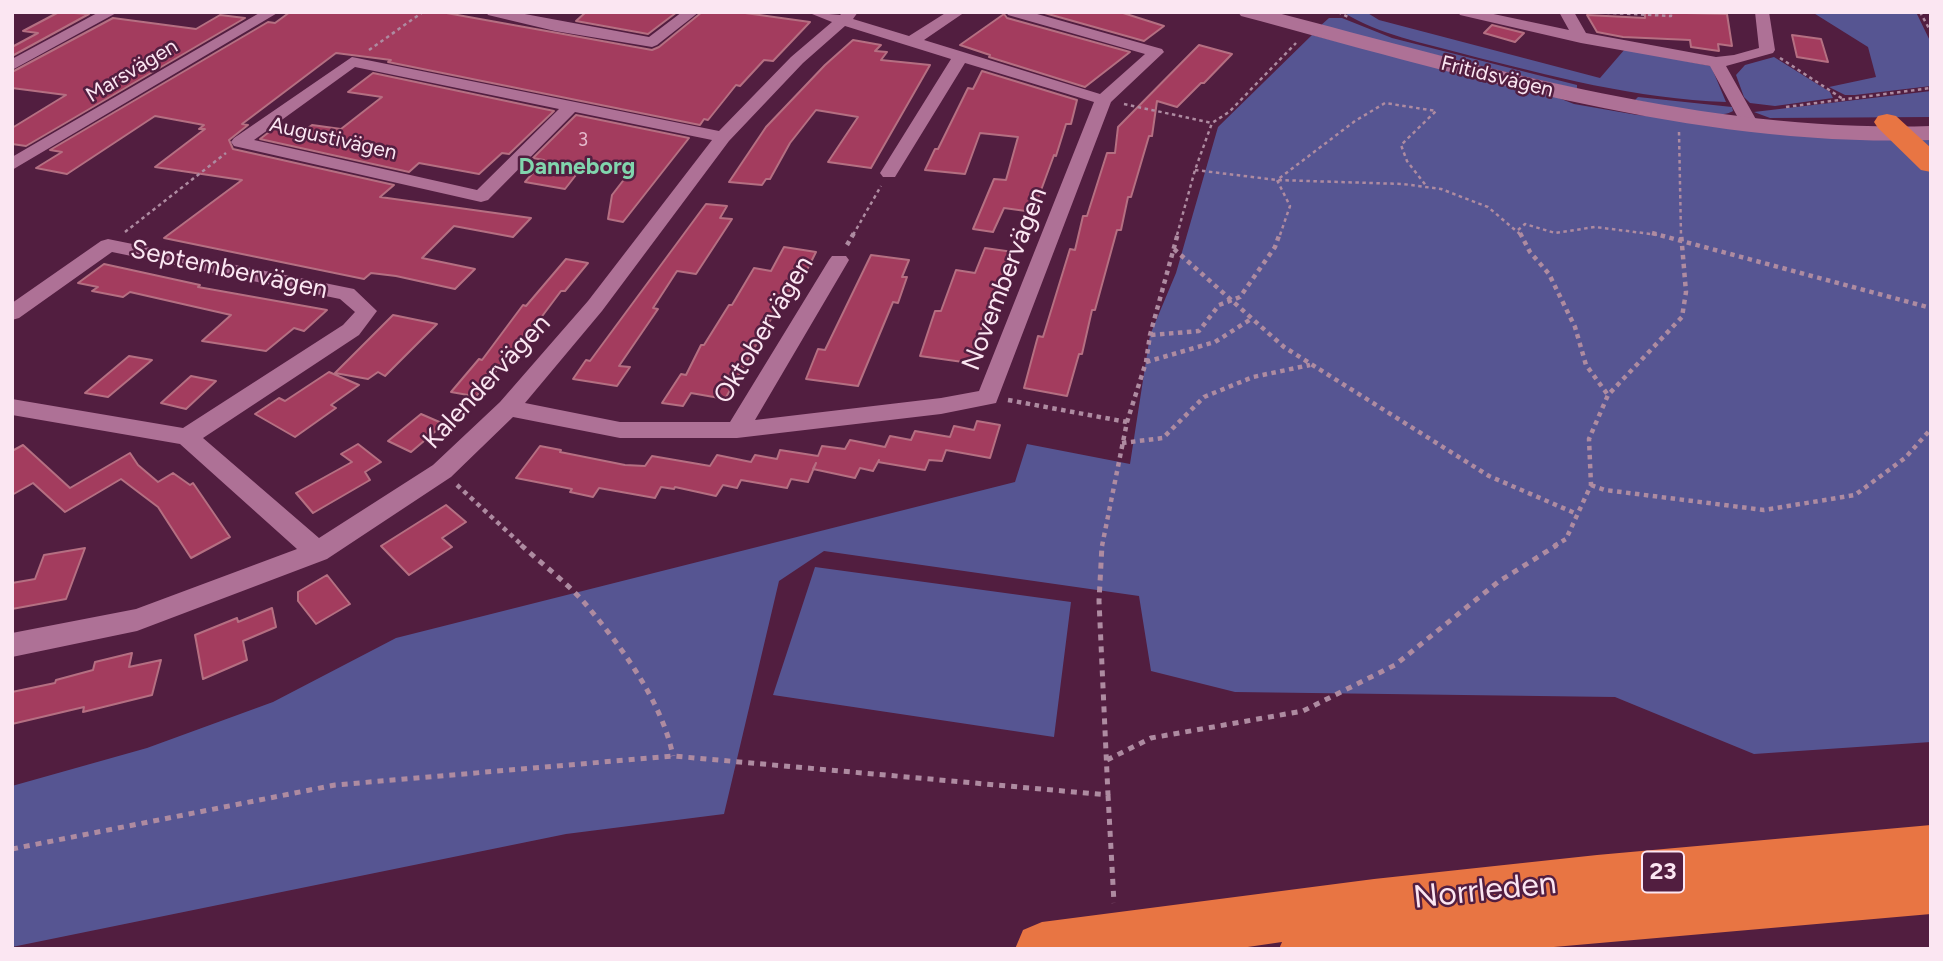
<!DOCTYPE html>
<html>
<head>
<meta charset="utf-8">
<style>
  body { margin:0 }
  #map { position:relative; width:1943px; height:961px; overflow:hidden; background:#521e40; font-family:Figtree,sans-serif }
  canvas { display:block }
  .frame { position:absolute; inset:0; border:14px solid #fbe6f2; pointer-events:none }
</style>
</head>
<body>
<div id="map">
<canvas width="1943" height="961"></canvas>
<div class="frame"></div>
</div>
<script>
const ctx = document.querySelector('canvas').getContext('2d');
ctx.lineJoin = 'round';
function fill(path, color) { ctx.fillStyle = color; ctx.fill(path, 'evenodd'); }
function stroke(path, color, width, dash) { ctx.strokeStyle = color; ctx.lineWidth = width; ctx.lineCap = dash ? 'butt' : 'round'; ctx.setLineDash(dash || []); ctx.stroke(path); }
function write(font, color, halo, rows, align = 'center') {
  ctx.font = font + ' Figtree,sans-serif'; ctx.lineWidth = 5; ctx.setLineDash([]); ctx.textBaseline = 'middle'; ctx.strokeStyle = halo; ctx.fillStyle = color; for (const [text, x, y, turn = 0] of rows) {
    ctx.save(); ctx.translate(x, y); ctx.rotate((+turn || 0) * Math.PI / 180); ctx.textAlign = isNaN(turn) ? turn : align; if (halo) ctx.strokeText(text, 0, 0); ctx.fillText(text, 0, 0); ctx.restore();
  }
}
const green = new Path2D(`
  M1343,12h23l13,8 221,58 25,-29 86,17 15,36c-89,-3 -176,-26 -262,-48 -40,-11 -85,-19 -121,-42z
  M1812,12h104l15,31v43l-76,9h-10l-16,-8 47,-10 -8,-30z
  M1329,18h13l50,20 185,47v4l-258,-62z
  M1312,35l244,62 18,7 63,11 294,22v605l-177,12 -139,-57 -380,-5 -84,-21 -12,-75 -315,-45 -45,30 -55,233 -158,20 -554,113v-161l135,-38 126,-46 123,-64 619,-156 12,-38 103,20 20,-129 26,-62 42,-146z
  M1774,57l56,35 3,6 -58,8 -25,-3 -6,-6 -8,-22 9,-10z
  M1931,91v26l-161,1 -16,-6z
  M1638,97l94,10 1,4c-16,11 -77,-7 -98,-11z
  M815,567l256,35 -17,135 -281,-42z`);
const building = new Path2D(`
  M59,12l30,2 -77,42v-9l26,-14 -15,-2z
  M290,12h151l211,38 7,-3 43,-35h36l72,10 -37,39 -9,-1 -24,26 -4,-1 -28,35 -4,-1 -4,6 -312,-63 3,-2 -55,-7 -94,71 6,1 -19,15 4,9 161,36 -14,12 151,21 -18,19 -59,-11 -32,32 53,11 -20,20 -59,-13 -25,-3 -7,6 -200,-41 78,-58 -87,-13 50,-38h-6l5,-4 -49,-9 -88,58 -31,-6 26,-16 -12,-2 218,-128 7,1z
  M586,12h91l-29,22 -72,-13z
  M1041,12h79l44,14 -20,15z
  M1645,12l82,2 5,32 -14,-2 1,7 -28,-4 -1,-7 -67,-3 -26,-5 -10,-17 58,3z
  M1004,14l3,4 123,34 -45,35 -96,-30 1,-2 -30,-10z
  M220,15l25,3 -219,128 -14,-2v-16l54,-33 -54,-7v-16l101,-54 83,11z
  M1492,25l32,8 -9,9 -31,-9z
  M1792,35l29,4 7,23 -31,-5z
  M853,40l28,5 -6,6 12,1 -6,8 49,5 -59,103 -43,-6 30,-45 -42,-7 -26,33 -20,36h-4l-4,6 -33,-3 37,-55 59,-62z
  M1199,45l33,9 -28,29h-3l-24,24 -20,-6 -5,35h-3l-18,61h-3l-7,33h-4l-22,80h-3l-10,44h-3l-12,42 -43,-8 14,-52 5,1 27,-88 5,1 8,-34h4l20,-63h8l3,-26z
  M982,71l95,29 -6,24h-5l-10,32 -2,-1 -21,57 -29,-4 -11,24 -20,-3 21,-50 12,1 12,-43 -38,-4 -15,41 -40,-4 10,-21h3l30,-61 5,1z
  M373,73l181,38 -45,43 -7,-1 -23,21 -60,-11 -10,9 -149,-33 13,-10 28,4 11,-8 29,4 41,-32 -34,-5z
  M576,115l113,23 -66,84 -15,-3 4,-24 17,-22 -46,-7 -18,23 -40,-7 19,-22 -11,-2z
  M706,204l21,2 -7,12 12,1 -36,55 -19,-3 -24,37 5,1 -39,57 11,1 -13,19 -44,-7 13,-19 4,1z
  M784,247l32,5 -10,20h-4l-31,47 -46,80 -34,-6 -8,13 -21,-3 19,-29 5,1 15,-30h3l25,-40h3l22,-37 17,3z
  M985,248l28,4 -28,71h-2l-13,40 -50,-7 15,-45h6l15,-41 19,3z
  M871,255l38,5 -7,17h5l-9,26 -5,-1 -35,84 -52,-7 12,-30 7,1z
  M566,259l22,4 -23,28h-4l-36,48 -3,-1 -48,61 -6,-4 -17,-3 28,-33 3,1 41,-55 3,1z
  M104,264l96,21 -2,2 129,23 -23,21 -10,-3 -28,23 -64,-10 29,-26 -101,-23 -7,5 -31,-6 6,-4 -20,-4z
  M393,315l44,9 -52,52 -7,-4 -10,7 -33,-6z
  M129,356l23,4 -44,37 -23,-4z
  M329,372l30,13 -28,20 5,3 -41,29 -40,-23 24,-16 6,3z
  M191,376l25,5 -30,28 -25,-6z
  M421,414l23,10 -33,28 -23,-11z
  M977,421l23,4 -10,33 -44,-8 -4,11 -13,-1 -4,10 -47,-8 1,-2 -6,11 -13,-3 -5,10 -42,-9 3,-6 -8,19 -17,-3 -4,9 -46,-8 -4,8 -14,-3 -7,11 -41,-9 -1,2 -13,-2 -6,11 -56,-10 -6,9 -23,-5 2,-3 -56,-11 24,-32 21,4 -1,2 65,13 20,1 7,-10 58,10 7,-11 34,7 4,-7 22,4 3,-9 38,6 4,-10 23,3 5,-9 35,7 5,-11 21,4 4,-9 35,6 4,-11 20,4z
  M358,444l23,18 -16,10 5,8 -57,33 -17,-20 56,-31 -11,-8z
  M23,445l47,43 60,-35 8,12 20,17 15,-9 17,12 3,-2 37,54 -39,21 -33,-51 -37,-28 -56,33 -32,-29 -21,12v-44z
  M446,505l20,17 -24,16 10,9 -43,28 -28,-29z
  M85,548l-19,51 -54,10v-26l23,-4 9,-24z
  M327,575l23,29 -34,20 -18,-23v-9z
  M272,608l4,19 -33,14 4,19 -44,19 -8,-44 42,-17 1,4z
  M132,653l-3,14 32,-7 -9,35 -69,17 1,-5 -72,17v-32l43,-9 1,-3 37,-10 2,-8z`);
const pathFar2 = new Path2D(`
  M1338,12l10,5
  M1592,12l79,4v-4
  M1920,12l11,20
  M369,50l54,-38
  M1780,58l63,41
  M1124,104l88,19
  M1786,107l145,-19
  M1679,132l2,103
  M1195,170l82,10 126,4 38,5 47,18 33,28
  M1518,230l7,-6 30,9 40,-6 64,8
  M125,232l101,-79
  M853,235l28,-49
  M1177,235l18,-65 17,-47 17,-11 67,-69
  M1280,235l10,-29 -13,-26 78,-59 30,-18 51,8 -35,34 6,16 20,26`);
const pathFar1 = new Path2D(`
  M1520,233l10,19 19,22 26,53 11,38 22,30
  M1652,233l279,75
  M847,245l7,-12
  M1174,249l110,98 205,129 88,38
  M1151,335l48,-4 20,-26 21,-8 35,-50 5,-14
  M1146,362l69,-20 36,-23
  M1008,400l119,22
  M1122,443l41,-5 41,-41 49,-20 57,-12
  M457,485l66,61
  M1591,485l14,5 159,20 91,-15 50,-37 26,-29
  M1102,546l25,-124 19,-60 4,-27 28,-102
  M1554,546l12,-7 25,-54 -2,-46 19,-44 74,-78 4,-25 -5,-59`);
const path = new Path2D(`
  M521,545c22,20 48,39 67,62 35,42 74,95 85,149
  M1107,760l44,-22 152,-27 92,-46 103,-83 59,-37
  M1108,795l6,108
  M12,849l323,-64 338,-29 435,39 -9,-194 3,-56`);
const street = new Path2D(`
  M99,12h19l-106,58v-11z
  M261,12h18l-267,158v-13z
  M486,12h28l135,25 33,-25h17l-42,33 -5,2 -97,-16 -67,-16z
  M807,12l33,3 3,-3h15l-5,7 56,17 38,-24h18l-41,28 176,54 45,-40 -137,-39 -2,-3h24l132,37 2,3 -53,50 -115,301 -55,11 -204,24h-117l-107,-21 -62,60 -124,82 -190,72 -125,26v-24l124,-24 161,-60 -117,-105 -168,-29v-16l171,29 160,-103 12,-13 -15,-13 -228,-47 -93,66 -7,2v-17l89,-62 7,-2 246,50 23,22 -18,24 -156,103 116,100 114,-73 67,-63 88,-101 124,-161 -137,-28 -87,88 -7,2 -247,-56 -3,-4 3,-4 118,-81 367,74 72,-74 41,-35zM845,26l106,33 -71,114 3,4h12l70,-114 129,39 -115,289 -38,7 -186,22 94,-160 -3,-4h-14l-3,4 -99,162h-110l-95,-19 77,-92 127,-170 74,-78zM355,67l204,42 -82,81 -223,-50z
  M1458,12h26l85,18 -10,-18h15l12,21 130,24 18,-2 25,-7 -4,-36h14l6,38 -2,3 -47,13 32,57 -3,4h-12l-33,-61 -129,-23 -121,-28z`);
const secondary = new Path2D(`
  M1238,12h36c215,56 432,121 657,114v14c-236,8 -465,-64 -690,-124z`);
const highway = new Path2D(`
  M1887,114l9,2 35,32v24l-10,-2 -43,-42 -4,-6 4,-6z
  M1931,825v89l-400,35h-252l3,-7 -48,7h-219l8,-19 19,-8 332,-43 223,-24z`);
const farNumbernames = [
  ["3",583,140]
];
const farStreetnames = [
  ["Marsvägen",132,71,-31],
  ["Fritidsvägen",1497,77,14],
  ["Augustivägen",333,139,13]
];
const farNeighbourhoodnames = [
  ["Danneborg",577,167]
];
const shields = [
  [1663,872,42]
];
const shieldNames = [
  ["23",1663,872]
];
const streetNames = [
  ["Septembervägen",229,270,12],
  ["Novembervägen",1005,279,-69],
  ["Oktobervägen",764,330,-59],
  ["Kalendervägen",487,382,-47]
];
const nearStreetnames = [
  ["Norrleden",1485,891,-6]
];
fill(green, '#565592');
fill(building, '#a33c5e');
stroke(building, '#b56f82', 2);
stroke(pathFar2, '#ae8ba1', 2.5, [3.5, 3.5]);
stroke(pathFar1, '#ae8ba1', 4.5, [4.5, 4.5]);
stroke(path, '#ae8ba1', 5, [6, 6]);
fill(street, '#ae7196');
fill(secondary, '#ae7196');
fill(highway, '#e87543');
write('19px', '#e5bccd', null, farNumbernames);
write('21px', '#fbe6f2', '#521e40', farStreetnames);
write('bold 23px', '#81d5ad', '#521e40', farNeighbourhoodnames);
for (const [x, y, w] of shields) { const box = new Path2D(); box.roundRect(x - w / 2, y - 20.5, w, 41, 5); ctx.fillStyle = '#521e40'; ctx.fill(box); stroke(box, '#fbe6f2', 2); }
write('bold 24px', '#fbe6f2', null, shieldNames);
write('26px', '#fbe6f2', '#521e40', streetNames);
write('32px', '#fbe6f2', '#521e40', nearStreetnames);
</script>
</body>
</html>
